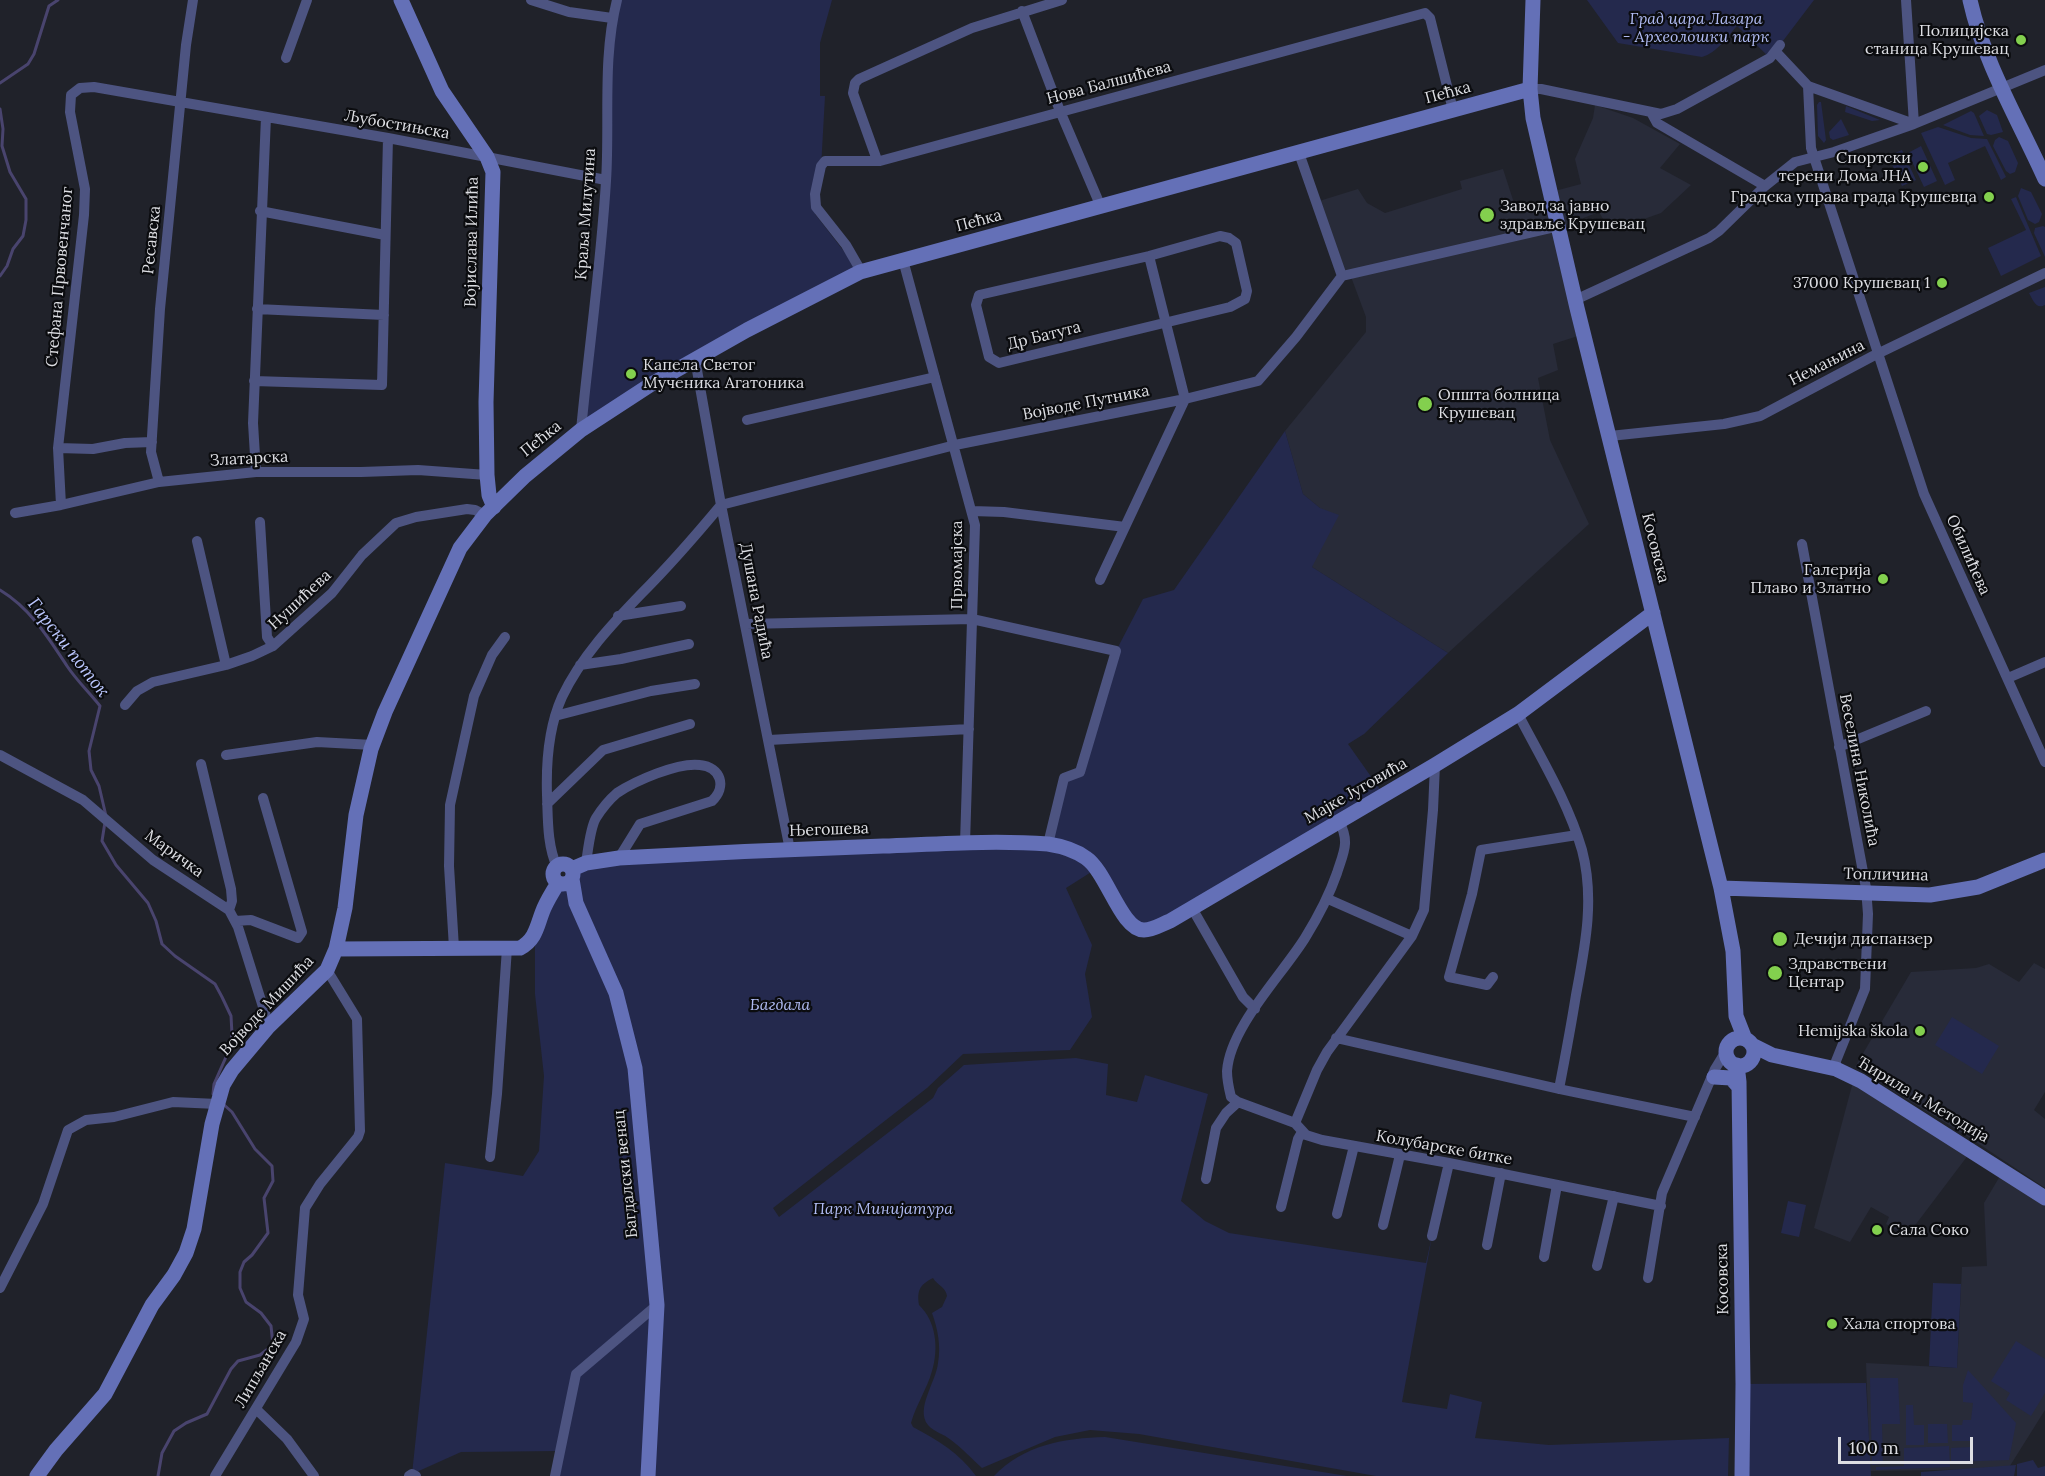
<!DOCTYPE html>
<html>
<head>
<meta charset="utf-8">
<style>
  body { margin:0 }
  #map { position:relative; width:2045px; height:1476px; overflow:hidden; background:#20222a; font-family:Lora,serif }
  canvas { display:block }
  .scale { position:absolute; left:1838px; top:1437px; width:135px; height:27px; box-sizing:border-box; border:3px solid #dddee3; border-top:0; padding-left:8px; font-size:18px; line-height:21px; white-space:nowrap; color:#dddee3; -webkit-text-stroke:4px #0b0c0f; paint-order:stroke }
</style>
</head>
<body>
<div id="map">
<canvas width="2045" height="1476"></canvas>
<div class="scale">100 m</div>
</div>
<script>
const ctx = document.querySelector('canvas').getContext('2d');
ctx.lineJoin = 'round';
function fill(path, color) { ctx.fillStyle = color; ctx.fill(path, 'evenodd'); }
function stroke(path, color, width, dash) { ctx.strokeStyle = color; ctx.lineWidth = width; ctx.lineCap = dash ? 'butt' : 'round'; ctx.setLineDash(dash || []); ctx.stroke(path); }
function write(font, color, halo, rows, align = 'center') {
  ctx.font = font + ' Lora,serif'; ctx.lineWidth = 4.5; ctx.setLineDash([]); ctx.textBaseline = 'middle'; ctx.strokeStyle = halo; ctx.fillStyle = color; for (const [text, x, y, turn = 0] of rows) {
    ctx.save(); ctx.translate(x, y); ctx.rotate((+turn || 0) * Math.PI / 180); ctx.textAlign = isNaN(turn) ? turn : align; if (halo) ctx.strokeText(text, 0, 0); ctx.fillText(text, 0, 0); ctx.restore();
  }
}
const built = new Path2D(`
  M1595,105l38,13 47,26 -20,24 31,17 -30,28 -51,18 -11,-19 -39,15 21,108 -28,9 5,26 -20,8 12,62 39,84 -141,129 -136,-86 8,-59 -17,-14 -18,-63 81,-99v-15l-16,-43 -8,2 -26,-74 42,-13 9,14 18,10 77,-24 -2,-8 43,-12 12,37 37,-8 -1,-6 30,-8 -6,-25 18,-41z
  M2034,963l11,6v123l-11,18 11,9v69l-78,-52 -112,-69 56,-95 65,-4 13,-4 30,18z
  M1854,1078l118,72 -65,86 -21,-12 3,-7 -18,-10 -21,35 -36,-14z
  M2003,1171l42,27v212l-37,59 -138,2 -4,-108 91,5 5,-101 25,-1 -3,-63z`);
const green = new Path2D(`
  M617,0h215l-12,43v53h5l-4,72 -6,46 45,58 -279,158z
  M1587,0h227l-44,58 -33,-32c-10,11 -20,27 -35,31l-84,-14z
  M1819,102h2l5,38 -2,3 -6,-7 -1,-31z
  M1846,106l34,14 -8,1 -27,-9z
  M1987,110l10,5 6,17 -12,3 -4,-1 -8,-18z
  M1971,111l3,2 10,23 -14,-1 -27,-10z
  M1841,119l8,16 -16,5 -3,-2 -1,-6z
  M1938,127l33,11 16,1 19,38 -5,3 -16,-34 -37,17 7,17 -10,5 -24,-52z
  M1999,137l9,4 10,22 -3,9 -5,2 -4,-3 -13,-25 2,-6z
  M1921,146l16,35 -13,6 -16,-34z
  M1902,150l14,30 -14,6 -14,-30z
  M2021,188l10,4 11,22 -3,8 -4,2 -7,-4 -10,-24z
  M2016,197l25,59 -40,20 -13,-28 38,-18 -15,-31z
  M2043,226l2,1v30l-11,-24 1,-5z
  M2045,287v18c-9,5 -12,-5 -16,-12z
  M1285,431l18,63 17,14 19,7 -27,52 136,86 -84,81 -16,10 36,51 -240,135 -48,-61 -30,19 26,57 -7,29 7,43 -22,33 -107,4 -36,34 -154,120 6,9 154,-119 5,-10 26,-23 112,-7 32,6 -2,31 31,7 8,-27 63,19 -27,107 24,20 24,12 197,30 6,-27 -30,166 45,7 3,-15 32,8 -7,36 74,7 180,-7 -1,38h-352l-237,-42 -49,-4 -35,7 -73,31c-10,-9 -20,-20 -31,-28 -7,-6 -17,-8 -23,-15 -13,-16 8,-43 10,-62 3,-17 0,-33 -6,-50l10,-6 5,-11c-1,-9 -10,-11 -14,-18 -14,7 -16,13 -14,27 17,16 20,43 13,66 -5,18 -16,34 -21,52l2,4c25,13 46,26 63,49h-421l4,-25 -98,1 -49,22 33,-311 78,13 16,-25 5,-75 -9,-82v-59l26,-51 25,-21 462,-19 16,-66 16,-7 36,-120 27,-52 31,-9z
  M1952,1017l47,29 -17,28 -47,-29z
  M1788,1201l18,4 -7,32 -18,-4z
  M1933,1283l28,1 -4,84 -28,-2z
  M2016,1341l29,18v34l-14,23 -25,-16 4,-7 -19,-12z
  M1968,1370l48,53 -7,37 -58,2v-14l20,-1 -1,-6h-18v-16h10l1,-5h8l2,-17 -10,-1v-17z
  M1870,1378h28l2,46h-18l1,40 -11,1z
  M1866,1383l5,93h-130l2,-92z
  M1906,1405h7l1,20h10v20h-18z
  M1928,1424h19l1,19h-20z
  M1105,1437l242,39h-353c29,-31 71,-38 111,-39z
  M1949,1446l1,21 -74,3v-3l28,-1v-18z
  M2033,1460l5,8 7,-2v10h-28v-12z
  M2016,1465l-2,11h-93v-4z`);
const stream = new Path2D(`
  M0,83l28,-19 6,-10 15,-48 9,-6
  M0,109l3,20 -1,17 8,26 16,27v21l-3,16 -10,13 -6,17 -7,10
  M0,590c30,18 48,47 67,76 10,15 22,26 33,40l-11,45 2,19 8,16 7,30
  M105,822l-3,19 14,24 32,38 8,18 6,23 13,12 40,28 7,13 9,19 1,18 -2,14 -16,36 -1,10
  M158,1476l4,-23 12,-22 12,-8 21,-9 24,-45 7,-8 22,-6 13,-10 -2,-19 -10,-13 -15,-11 -6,-14v-16l4,-10 8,-7 16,-22 -4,-35 9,-17 -1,-15 -17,-17 -23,-37 -10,-9`);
const street = new Path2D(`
  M531,0l38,12 43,6
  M1022,11l38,100 41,96
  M1776,52l32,34 106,38 -8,-124
  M286,58l21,-58
  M1808,86l3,62 113,346 121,268
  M1530,89h11l120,25 16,-5 93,-51 10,-13
  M1651,112l6,11 108,63
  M1299,153l43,123
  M877,160l-24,-67 2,-10 4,-4 113,-51 90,-28
  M260,211l125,24
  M1220,236l9,2 7,5 11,48 -2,8 -15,8 -231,56 -10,-6 -13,-52 3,-10 170,-39z
  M1149,256l36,143
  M903,260l72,265 -10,318
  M861,271l-15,-26 -30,-38 -1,-13 6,-28 4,-5h55l545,-148 5,5 23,92
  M1575,300l134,-62 10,-7 46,-45 30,-24 39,-10 80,-28 131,-54
  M257,309l127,6
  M695,359l26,146 69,345
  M254,381l128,4 6,-247
  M747,420l188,-43
  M581,430c8,-83 20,-166 25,-249 4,-60 -4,-122 11,-181
  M1610,436l114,-12 36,-8 113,-60 172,-83
  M58,448l35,1 32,-6 27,-1
  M256,472l-3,-49 13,-306
  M159,482l-8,-30 9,-143 26,-264 7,-45
  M61,505l-3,-57 26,-233 1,-26 -15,-77 1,-17 9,-7 14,-1 294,51 218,42
  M972,511l32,1 121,15
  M15,513l46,-8 98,-23 97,-10h105l57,-2 69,5
  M260,522l7,115 6,9
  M197,541l29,124
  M1802,544l64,344 2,26 -3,75 -29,72v8
  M1100,580l85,-181
  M618,616l63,-10
  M746,624l226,-5 144,32 -36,121 -16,6 -16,66
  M580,665l41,-6 68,-15
  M2008,678l37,-16
  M125,705l12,-14 16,-9 73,-17 26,-9 21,-10 59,-53 30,-38 34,-32 20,-6 51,-8 8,1 10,5
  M1518,714c23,44 50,88 64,136 13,49 3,97 -6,145 -5,31 -11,63 -17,94
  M555,716l96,-25 44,-7
  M769,740l200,-11
  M1839,747l87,-36
  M0,755l83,45 70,60 76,50 9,17 31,99
  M226,755l91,-13 56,3
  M201,764l30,125 1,12 -3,9
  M547,804l56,-54 87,-26
  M1339,821c11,21 5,30 -2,52 -8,23 -19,44 -32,65 -23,37 -75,89 -78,133 0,9 2,18 4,26l7,5 57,21 11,12 16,5 127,23 212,43
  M586,863c2,-12 4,-35 10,-45 5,-8 14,-19 21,-25 18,-12 61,-31 83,-28 21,2 27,22 12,36l-72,23 -21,34
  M557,867c-10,-22 -9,-48 -10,-72 -1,-31 2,-69 15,-98 19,-40 50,-73 80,-104 28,-28 54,-58 79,-88l234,-60 230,-46 73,-18 38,-44 46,-61 218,-50
  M1328,899l84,37
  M1192,908l51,89 12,12
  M235,921l16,-1 47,18 4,-6 -39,-134
  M454,948l-5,-82 1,-61 24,-109 18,-41 13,-18
  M1493,977l-6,8 -38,-8 23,-83 9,-44 96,-15
  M1336,1038l223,51 136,28
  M1295,1123l22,-53 10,-18 85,-116 12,-26 9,-100 2,-45
  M490,1157l7,-63 10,-146
  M1206,1179l10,-51 10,-15 12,-11
  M1281,1207l17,-68 4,-7
  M1337,1214l17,-68
  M1383,1225l17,-70
  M1432,1236l17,-73
  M1487,1245l14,-72
  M1544,1257l13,-72
  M1597,1266l17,-70
  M1648,1278l14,-85 53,-124 11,-18
  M0,1288l43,-84 25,-74 18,-10 28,-3 59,-15 44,2
  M256,1409l31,30 27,37
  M215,1476l81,-134 8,-23 -6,-24 7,-87 15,-24 38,-47 2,-6 -3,-112 -30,-49
  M409,1476l3,-2 4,2
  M555,1476l21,-102 81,-69`);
const secondary = new Path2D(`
  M401,0l41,91 45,66 6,15 -7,230 1,73 2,20 5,12
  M1533,0l-3,89 3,29 44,190 144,580 12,63 3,65 9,23
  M1970,0c14,63 49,121 75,179
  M553 874a10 10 0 1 1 20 0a10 10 0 1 1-20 0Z
  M572,869l14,-6 33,-5c88,-5 176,-9 264,-12 55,-2 110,-6 165,-2 13,2 27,6 38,14 21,14 35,72 58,72 9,0 18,-6 26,-9l265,-156 83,-51 135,-101
  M572,879l4,24 40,90 19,75 22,237 -9,171
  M1721,888l209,7 48,-8 67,-27
  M336,949l184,-1c17,-9 17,-24 24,-40 4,-9 9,-17 14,-25
  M1726 1052a14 14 0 1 1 28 0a14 14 0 1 1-28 0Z
  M1752,1045l20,10 64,14 25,12 184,117
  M1737,1065l2,17 4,302 -1,92
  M1714,1077l17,1 8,9
  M37,1476l19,-26 49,-56 47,-89 22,-30 12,-22 8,-24 18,-105 11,-39 9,-15 37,-44 58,-56 9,-21 9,-41 11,-93 15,-66 14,-37 75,-164 25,-33 40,-39 56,-46 69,-45 97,-55 113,-58 670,-183`);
const markers = [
  [2021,40,6,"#83d04e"],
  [1923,167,6,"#83d04e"],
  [1989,197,6,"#83d04e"],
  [1487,215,8,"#83d04e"],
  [1942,283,6,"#83d04e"],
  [631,374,6,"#83d04e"],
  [1425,404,8,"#83d04e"],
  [1883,579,6,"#83d04e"],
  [1780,939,8,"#83d04e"],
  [1775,973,8,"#83d04e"],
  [1920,1031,6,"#83d04e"],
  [1877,1230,6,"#83d04e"],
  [1832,1324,6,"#83d04e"]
];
const parkNames = [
  ["Град цара Лазара",1696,19],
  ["- Археолошки парк",1696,37],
  ["Багдала",780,1005],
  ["Парк Минијатура",883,1209]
];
const poiNames = [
  ["Полицијска",2009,31,"right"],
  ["станица Крушевац",2009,49,"right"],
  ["Спортски",1911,158,"right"],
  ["терени Дома ЈНА",1911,176,"right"],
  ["Градска управа града Крушевца",1977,197,"right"],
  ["Завод за јавно",1500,206],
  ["здравље Крушевац",1500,224],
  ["37000 Крушевац 1",1930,283,"right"],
  ["Капела Светог",643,365],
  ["Мученика Агатоника",643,383],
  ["Општа болница",1438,395],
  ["Крушевац",1438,413],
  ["Галерија",1871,570,"right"],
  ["Плаво и Златно",1871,588,"right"],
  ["Дечији диспанзер",1794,939],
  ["Здравствени",1788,964],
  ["Центар",1788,982],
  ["Hemijska škola",1908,1031,"right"],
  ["Сала Соко",1889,1230],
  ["Хала спортова",1844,1324]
];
const streetNames = [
  ["Нова Балшићева",1109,83,-15],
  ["Пећка",1448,93,-15],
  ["Љубостињска",397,125,10],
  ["Краља Милутина",586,214,-86],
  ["Пећка",979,221,-15],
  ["Ресавска",152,240,-84],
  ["Војислава Илића",472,242,-89],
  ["Стефана Првовенчаног",60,277,-85],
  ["Др Батута",1044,336,-14],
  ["Немањина",1827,363,-27],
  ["Војводе Путника",1086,403,-11],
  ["Пећка",541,439,-39],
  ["Златарска",249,459,-3],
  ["Косовска",1655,548,76],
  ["Обилићева",1968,555,66],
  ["Првомајска",957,565,-90],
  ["Нушићева",300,600,-43],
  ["Душана Радића",756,601,79],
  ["Веселина Николића",1859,770,79],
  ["Мајке Југовића",1356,791,-30],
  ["Његошева",829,830,-2],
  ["Маричка",174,854,36],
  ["Топличина",1886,875,1],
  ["Војводе Мишића",267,1006,-47],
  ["Ћирила и Методија",1923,1100,31],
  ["Колубарске битке",1444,1148,10],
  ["Багдалски венац",626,1174,-96],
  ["Косовска",1723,1279,-91],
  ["Липљанска",261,1369,-60]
];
const waterNames = [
  ["Гарски поток",68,648,52]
];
fill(built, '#282b39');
fill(green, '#24294d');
stroke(stream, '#49446e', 3);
stroke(street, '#4d5481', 10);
stroke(secondary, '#6470b7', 15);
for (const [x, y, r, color] of markers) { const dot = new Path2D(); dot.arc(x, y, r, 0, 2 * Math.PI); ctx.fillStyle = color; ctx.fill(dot); stroke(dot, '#0b0c0f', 2); }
write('italic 16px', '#b0bbf3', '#0b0c0f', parkNames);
write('16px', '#dddee3', '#0b0c0f', poiNames, 'left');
write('16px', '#dddee3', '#0b0c0f', streetNames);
write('italic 18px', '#bbc7ff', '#0b0c0f', waterNames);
</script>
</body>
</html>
